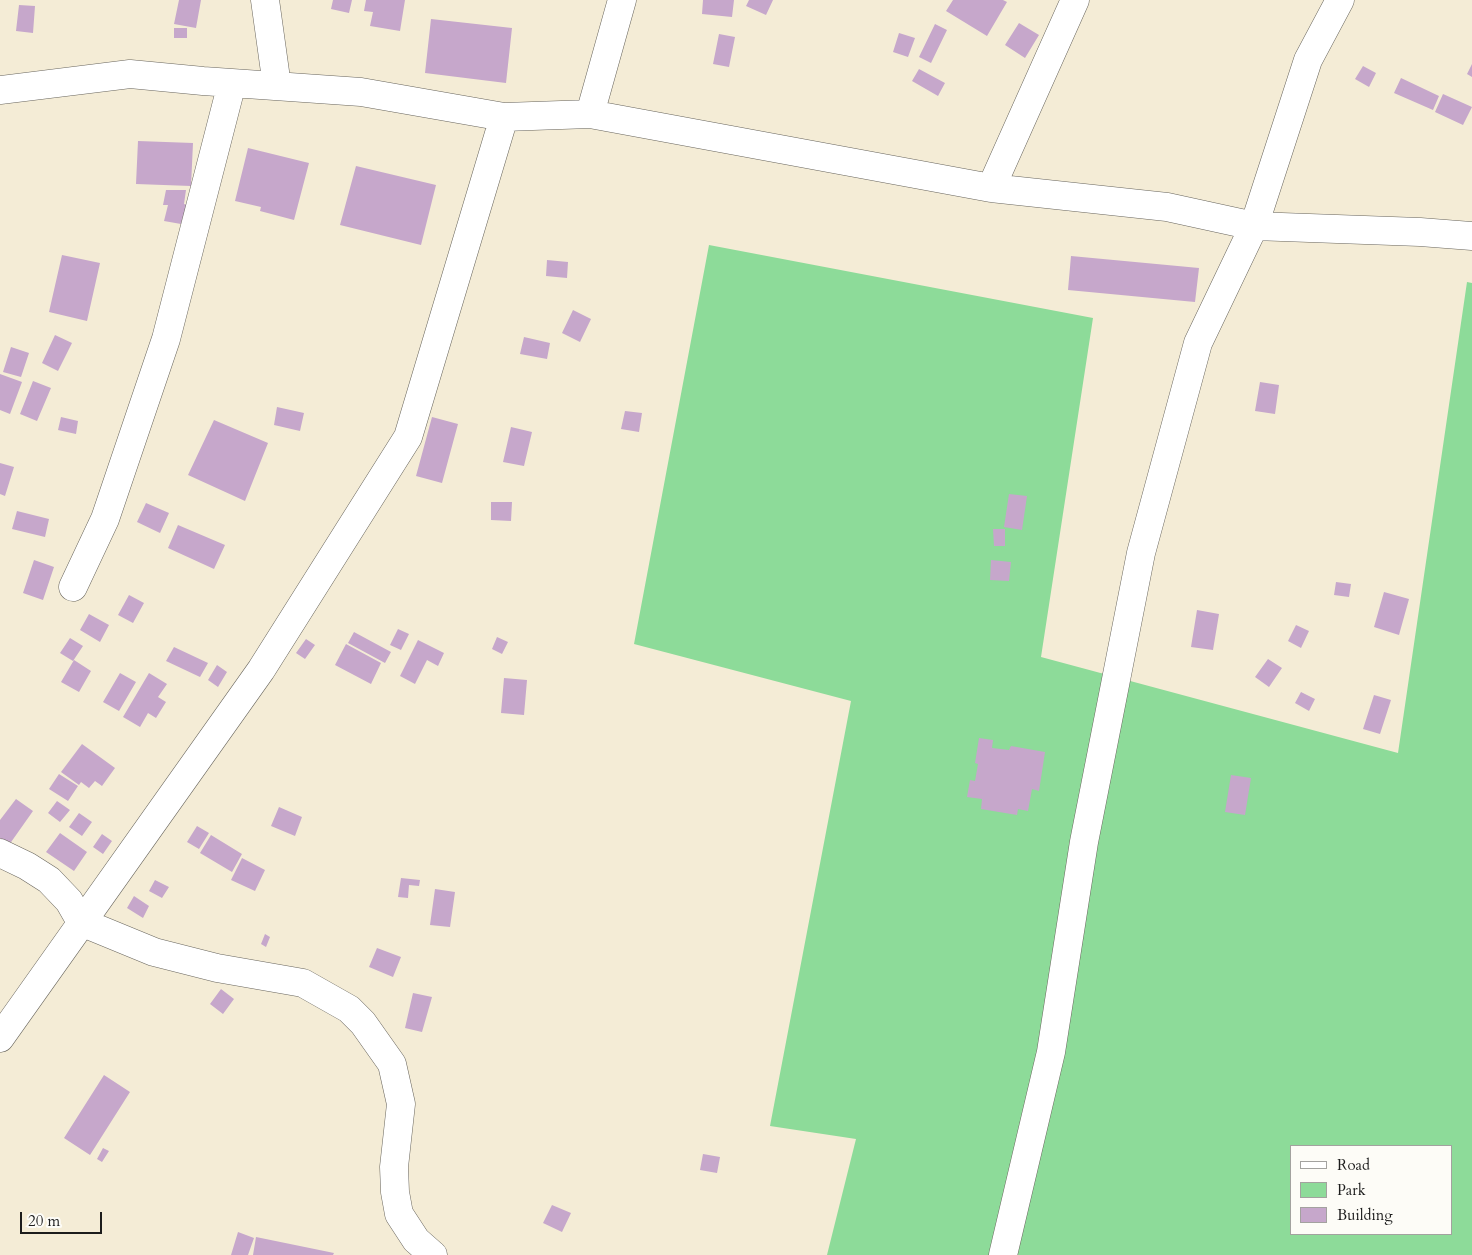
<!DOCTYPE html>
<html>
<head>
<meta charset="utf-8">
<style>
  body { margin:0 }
  #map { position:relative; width:1472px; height:1255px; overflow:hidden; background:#f4ecd6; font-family:Cardo,serif }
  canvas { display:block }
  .legend { position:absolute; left:1290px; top:1145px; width:162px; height:90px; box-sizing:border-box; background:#fdfcf7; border:1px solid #a3a29f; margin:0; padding:6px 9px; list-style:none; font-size:15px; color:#1c1c1c }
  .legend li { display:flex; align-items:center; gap:10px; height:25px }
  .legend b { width:25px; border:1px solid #a3a29f }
  .scale { position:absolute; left:20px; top:1212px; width:82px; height:22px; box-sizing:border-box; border:2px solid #1c1c1c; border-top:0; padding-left:6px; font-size:15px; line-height:18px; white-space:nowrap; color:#1c1c1c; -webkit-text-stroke:4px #fdfcf7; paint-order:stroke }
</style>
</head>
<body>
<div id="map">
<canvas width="1472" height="1255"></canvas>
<ul class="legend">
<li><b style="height:6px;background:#fff"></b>Road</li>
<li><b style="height:14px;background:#8ddb99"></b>Park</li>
<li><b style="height:14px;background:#c6a7cb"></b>Building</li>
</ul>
<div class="scale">20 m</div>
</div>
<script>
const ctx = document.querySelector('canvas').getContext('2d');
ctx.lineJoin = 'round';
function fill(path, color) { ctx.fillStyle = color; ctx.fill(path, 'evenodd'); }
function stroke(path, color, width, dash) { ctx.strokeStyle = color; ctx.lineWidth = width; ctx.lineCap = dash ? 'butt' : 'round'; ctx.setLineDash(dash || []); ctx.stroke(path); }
const green = new Path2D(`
  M709,245l384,73 -52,339 357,96 69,-471 5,1v972h-645l29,-116 -86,-13 81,-425 -217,-57zM1291,1146h160v88h-160z`);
const building = new Path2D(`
  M179,0h22l-5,28 -22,-4z
  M333,0h19l-3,13 -18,-4z
  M366,0h39l-5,31 -30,-5 3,-14 -9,-1z
  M703,0h31l-2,17 -30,-3z
  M749,0h24l-7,15 -20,-9z
  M953,0h50l4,2 -20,34 -41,-25z
  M19,5l16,1 -2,27 -17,-2z
  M431,19l81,9 -6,55 -81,-10z
  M1019,23l20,12 -14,23 -20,-13z
  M935,24l12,6 -16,33 -12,-6z
  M174,28h13v10h-13z
  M899,33l16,5 -7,19 -15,-5z
  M719,34l16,3 -6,30 -16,-3z
  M1472,64v13l-5,-3z
  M1363,66l13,7 -7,14 -14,-8z
  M919,69l26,14 -7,13 -26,-15z
  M1401,78l38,18 -6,14 -39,-17z
  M1443,94l29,13 -9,18 -28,-13z
  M138,141l55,2 -2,43 -55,-2z
  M248,148l61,15 -15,57 -34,-9 1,-4 -26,-6z
  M356,166l80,19 -15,60 -81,-20z
  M166,190h20l-2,14 3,1 -6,19 -17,-3 4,-16h-5z
  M62,255l38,8 -13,58 -38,-9z
  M1071,256l128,12 -4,34 -127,-12z
  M547,260l21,2 -1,16 -21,-2z
  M573,310l18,9 -11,23 -18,-9z
  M55,335l17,8 -14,28 -16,-8z
  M524,337l26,6 -3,16 -27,-5z
  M11,347l18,6 -8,24 -18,-5z
  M0,374l22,8 -12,32 -10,-4z
  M33,381l18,7 -14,33 -17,-7z
  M1260,382l19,3 -4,29 -20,-3z
  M277,407l27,6 -4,18 -26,-6z
  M625,411l17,2 -3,19 -18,-3z
  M61,417l17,4 -2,13 -18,-4z
  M432,417l26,7 -16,59 -26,-7z
  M214,420l54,23 -23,58 -57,-26z
  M511,427l21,5 -8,34 -21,-4z
  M0,463l14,4 -9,29 -5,-2z
  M1009,494l18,2 -5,34 -18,-3z
  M491,502h21l-1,19 -20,-1z
  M146,503l23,10 -9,20 -23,-11z
  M17,511l32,8 -4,18 -33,-8z
  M178,525l47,20 -11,24 -46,-21z
  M993,529h12v17h-11z
  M34,560l20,7 -11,33 -20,-7z
  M991,560l20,2 -2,19 -19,-1z
  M1336,582l15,2 -2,13 -15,-2z
  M1384,592l25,7 -10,36 -25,-8z
  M129,595l15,8 -11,20 -15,-8z
  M1197,610l22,4 -6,36 -22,-3z
  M89,614l20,11 -9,17 -20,-12z
  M1296,625l13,6 -8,17 -13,-7z
  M398,629l11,5 -8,16 -11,-5z
  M354,632l37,20 -6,11 -37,-20z
  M497,637l11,5 -6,12 -10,-5z
  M70,638l13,8 -10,15 -13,-8z
  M306,639l9,6 -10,14 -9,-6z
  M418,640l26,13 -6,13 -11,-6 -12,24 -15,-8z
  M346,644l35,19 -10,21 -36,-19z
  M174,647l34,16 -8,14 -34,-16z
  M1268,659l14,9 -13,19 -14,-10z
  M74,660l17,11 -12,21 -18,-10z
  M217,665l10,7 -9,15 -10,-7z
  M120,673l16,9 -17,29 -16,-9z
  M149,673l18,11 -9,13 8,5 -10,16 -8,-5 -8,14 -17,-10z
  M504,678l23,2 -3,35 -23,-2z
  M1301,692l14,7 -6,12 -14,-8z
  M1374,695l17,5 -11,34 -17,-5z
  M979,738l14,2 -1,8 17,2 2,-4 34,6 -6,39 -7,-2 -4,22 -10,-2 -1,6 -36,-6 1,-10 -15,-2 3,-17 5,1 3,-17 -3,-1z
  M82,744l33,24 -13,18 -7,-5 -6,7 -8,-6 -2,3 -18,-13z
  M59,774l19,12 -10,15 -19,-12z
  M1231,775l20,3 -6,37 -20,-3z
  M16,799l17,12 -24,34 -9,-7v-18z
  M57,801l13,9 -10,12 -12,-9z
  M279,807l23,10 -7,19 -24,-10z
  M79,813l13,9 -10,14 -13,-9z
  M197,826l12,7 -10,16 -12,-7z
  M60,833l27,19 -13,19 -28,-19z
  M102,834l10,7 -9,13 -10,-7z
  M211,835l31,19 -10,18 -32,-19z
  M242,858l23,12 -10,21 -24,-11z
  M401,878l19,2 -1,6 -10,-1 -1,13 -10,-1z
  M155,880l14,7 -7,11 -13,-7z
  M435,889l20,3 -5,35 -20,-2z
  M134,896l15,10 -6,12 -16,-10z
  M265,934l5,3 -4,10 -5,-3z
  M377,948l24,9 -8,20 -24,-10z
  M221,989l13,10 -11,15 -13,-10z
  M413,993l19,4 -10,35 -17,-4z
  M104,1075l26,17 -40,63 -26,-17z
  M103,1148l6,3 -7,11 -5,-3z
  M703,1154l17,3 -3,16 -17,-3z
  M552,1205l19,8 -9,19 -19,-9z
  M238,1232l16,6 -6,17h-17z
  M256,1237l78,16 -1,2h-80z`);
const minor = new Path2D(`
  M265,0l12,86
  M0,90l130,-16 73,7 158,11 143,25 86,-3 401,74 176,19 87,19 166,6 52,4
  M590,114l32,-114
  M991,188l84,-188
  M73,587l32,-68 61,-180 66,-256
  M0,853l27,13 22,14 20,21 12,21 73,30 63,16 86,15 46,26 14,14 29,41 9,40 -7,63 1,25 4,22 17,26 17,15
  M0,1038l261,-368 147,-233 96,-320
  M1003,1255l48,-203 33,-210 57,-289 57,-210 56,-117 54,-166 32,-60`);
fill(green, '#8ddb99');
fill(building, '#c6a7cb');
stroke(minor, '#68655d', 29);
stroke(minor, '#fff', 28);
</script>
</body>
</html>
